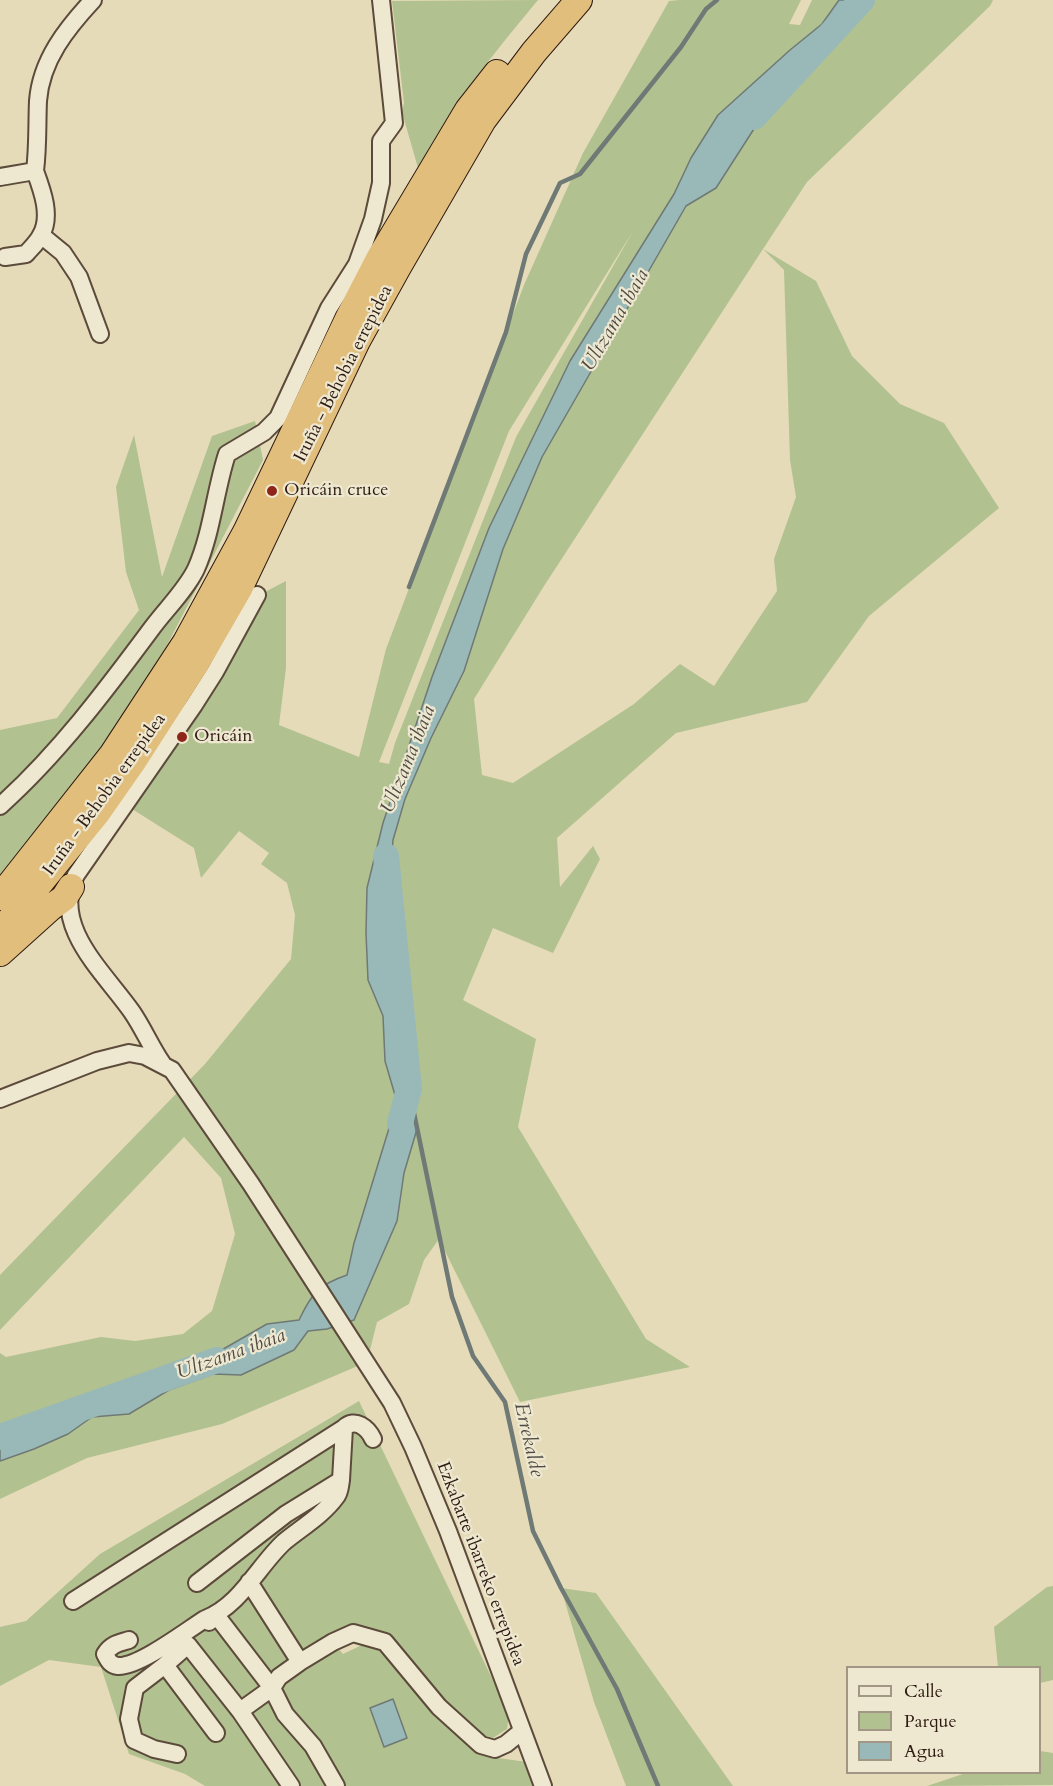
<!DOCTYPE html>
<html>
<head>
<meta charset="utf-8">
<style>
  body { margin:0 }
  #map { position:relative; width:1053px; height:1786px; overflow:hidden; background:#e5dbb8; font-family:Cardo,serif }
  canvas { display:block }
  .legend { position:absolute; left:846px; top:1666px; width:195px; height:108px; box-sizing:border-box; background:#eee8d1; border:2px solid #a29684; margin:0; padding:8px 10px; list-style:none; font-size:18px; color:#2f1a11 }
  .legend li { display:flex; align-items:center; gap:12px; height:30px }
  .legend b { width:30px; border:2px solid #a29684 }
</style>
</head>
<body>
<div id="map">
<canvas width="1053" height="1786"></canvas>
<ul class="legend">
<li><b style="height:8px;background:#eee8d1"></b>Calle</li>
<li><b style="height:16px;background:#b2c190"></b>Parque</li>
<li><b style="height:16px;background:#99b9b8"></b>Agua</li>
</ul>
</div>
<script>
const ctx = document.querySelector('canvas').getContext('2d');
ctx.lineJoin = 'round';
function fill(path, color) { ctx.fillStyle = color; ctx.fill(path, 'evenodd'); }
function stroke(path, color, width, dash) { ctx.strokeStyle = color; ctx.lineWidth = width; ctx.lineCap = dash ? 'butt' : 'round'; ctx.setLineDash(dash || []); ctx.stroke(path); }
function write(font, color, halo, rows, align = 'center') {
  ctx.font = font + ' Cardo,serif'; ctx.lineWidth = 4.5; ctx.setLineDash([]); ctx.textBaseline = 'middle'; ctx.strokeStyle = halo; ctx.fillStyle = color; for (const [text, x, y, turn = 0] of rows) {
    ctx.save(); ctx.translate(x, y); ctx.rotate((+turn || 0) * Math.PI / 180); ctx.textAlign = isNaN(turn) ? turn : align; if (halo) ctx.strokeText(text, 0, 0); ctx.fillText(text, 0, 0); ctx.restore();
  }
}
const green = new Path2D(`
  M538,0c-44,53 -88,107 -120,168l-16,-56 2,-9 -12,-102z
  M680,0h121l-12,24 11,1 12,-25h181l-3,6 -183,176 -44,67 53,32 36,75 48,48 44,19 55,85 -130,108 -62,86 -131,31 -119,105 3,49 33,-41 7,13 -47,94 -60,-25 -30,72 73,39 -18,88 128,212 44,28 -170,35 -81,-163 -15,21 -15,44 -32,18 -10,40 -145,62 -135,34 -87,41v-146l6,4 95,-20 34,4 48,-7 29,-23 23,-77 -14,-56 -37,-41 -184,193v-55l205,-211 86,-105 4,-44 -8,-32 -26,-19 8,-11 -30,-22 -38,47 -7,-30 -62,-39 131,-216 23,-12v87l-7,57 80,32 27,-108 138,-364 59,-132 86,-152zM633,231l-117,206 -121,306 -6,21 -10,-2 130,-331zM763,249l21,21 6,190 6,37 -22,62 3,32 -63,95 -34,-22 -46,40 -121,79 -31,-8 -8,-76 70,-113z
  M255,421l8,39 -99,191 -78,123 -86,107v-151l57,-12 82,-108 -13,-38 -10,-85 18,-52 28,142 50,-141z
  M359,1401l150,313 -2,15 -14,9c-35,-8 -80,-70 -104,-97l-56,1 10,12 19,-9 19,2 52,67 44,39 14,4 36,5 7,24h-329l-20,-12 -56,-20 -28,-87 -52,-7 -49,26v-59l26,-6 74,-67z
  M1053,1586v94l-13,3v-15l-42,-1 -4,-40 53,-40z
  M561,1588l35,5 137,193h-107l-32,-84z
  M1040,1751l13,2v32l-126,1 39,-13 74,-1z`);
const water = new Path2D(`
  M839,0h11l-73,93 -61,95 -30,18 -144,251 -39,92 -39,122 -33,67 -26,61 -12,41 -4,50 20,199 8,40 -13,44 -7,48 -43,99 -27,9 -19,2 -14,19 -53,25 -28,-1 -44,16 -40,24 -37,3 -24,17 -34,15 -34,12v-27l47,-14 138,-49 82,-47 32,-4c13,-27 19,-35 48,-45l7,-32 43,-141 -12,-41 -2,-45 -15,-36 -2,-47 1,-45 16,-65 49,-146 57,-149 81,-167 104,-167 17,-36 27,-43 72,-65 32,-26z
  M393,1699l14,39 -23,9 -14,-39z`);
const stream = new Path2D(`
  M409,587l97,-255 20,-78 34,-71 20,-9 101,-127 25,-38 11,-9
  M409,1089l43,208 21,59 32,46 28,129 28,57 56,101 41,97`);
const river = new Path2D(`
  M754,117l108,-117
  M386,856l23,233 -9,34
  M0,1437l217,-77`);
const minor = new Path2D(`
  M0,177l35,-6c3,-24 2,-47 3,-70 3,-41 29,-73 55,-101
  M41,235l22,18 16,24 21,57
  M5,257l21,-3c5,-6 12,-12 15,-19 11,-19 1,-45 -6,-64
  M0,806c58,-52 106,-116 152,-178 14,-19 34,-38 44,-59 16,-36 19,-78 31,-115l37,-22 14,-14 51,-110 28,-44 16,-45 8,-36v-42l13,-18 -13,-123
  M162,1063c-11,-16 -19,-35 -30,-51 -27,-39 -82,-86 -56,-137l118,-170 21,-33 42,-77
  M0,1099l97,-38 32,-8 16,3 27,14 79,114 141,219 21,44 35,84 95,255
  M249,1582l51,80
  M197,1583l89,-69 55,-34 3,-52c11,-11 24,0 29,11
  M73,1601l271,-173
  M209,1622l7,-7 56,73 -32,23
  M129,1640c-10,3 -18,4 -24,14 3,6 5,11 13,12 21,1 68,-35 87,-47 35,-13 53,-53 79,-77 17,-14 39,-27 52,-45 4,-4 4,-11 5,-17
  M165,1665l-30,23 -6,31 5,21 20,9 23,5
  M216,1733l-51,-68 23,-20 52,66 51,75
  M336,1786l-23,-40 -28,-32 -13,-26 7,-11 21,-15 33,-20 20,-9 32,9 54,65 42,38 14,4 11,-5 16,-13`);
const highway = new Path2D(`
  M0,897l112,-142 74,-113 60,-110 102,-213 31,-60 89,-149 29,-37
  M0,932l97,-119 37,-53 61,-95 45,-78 117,-246 41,-74 85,-147 51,-68 45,-52
  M0,953l50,-45 14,-10 7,-11`);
const markers = [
  [272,491,6,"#8f2418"],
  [182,737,6,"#8f2418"]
];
const streetNames = [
  ["Iruña - Behobia errepidea",344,374,-63],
  ["Iruña - Behobia errepidea",105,795,-54],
  ["Ezkabarte ibarreko errepidea",480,1564,69]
];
const poiNames = [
  ["Oricáin cruce",284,491],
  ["Oricáin",194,737]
];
const waterNames = [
  ["Ultzama ibaia",616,321,-60],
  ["Ultzama ibaia",409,760,-68],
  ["Ultzama ibaia",231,1355,-20],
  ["Errekalde",528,1440,77]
];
fill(green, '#b2c190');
fill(water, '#99b9b8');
stroke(water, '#6f7975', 1.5);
stroke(stream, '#6f7975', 4.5);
stroke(river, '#99b9b8', 26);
stroke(minor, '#5c4a3b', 20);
stroke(highway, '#2f1a11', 28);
stroke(minor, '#eee8d1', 16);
stroke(highway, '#e2be7c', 26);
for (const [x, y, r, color] of markers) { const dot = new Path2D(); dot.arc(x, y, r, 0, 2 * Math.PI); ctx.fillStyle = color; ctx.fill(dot); stroke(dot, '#eee8d1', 2); }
write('18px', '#2f1a11', '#eee8d1', streetNames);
write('18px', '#2f1a11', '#eee8d1', poiNames, 'left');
write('italic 20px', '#4f4a43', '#eee8d1', waterNames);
</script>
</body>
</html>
